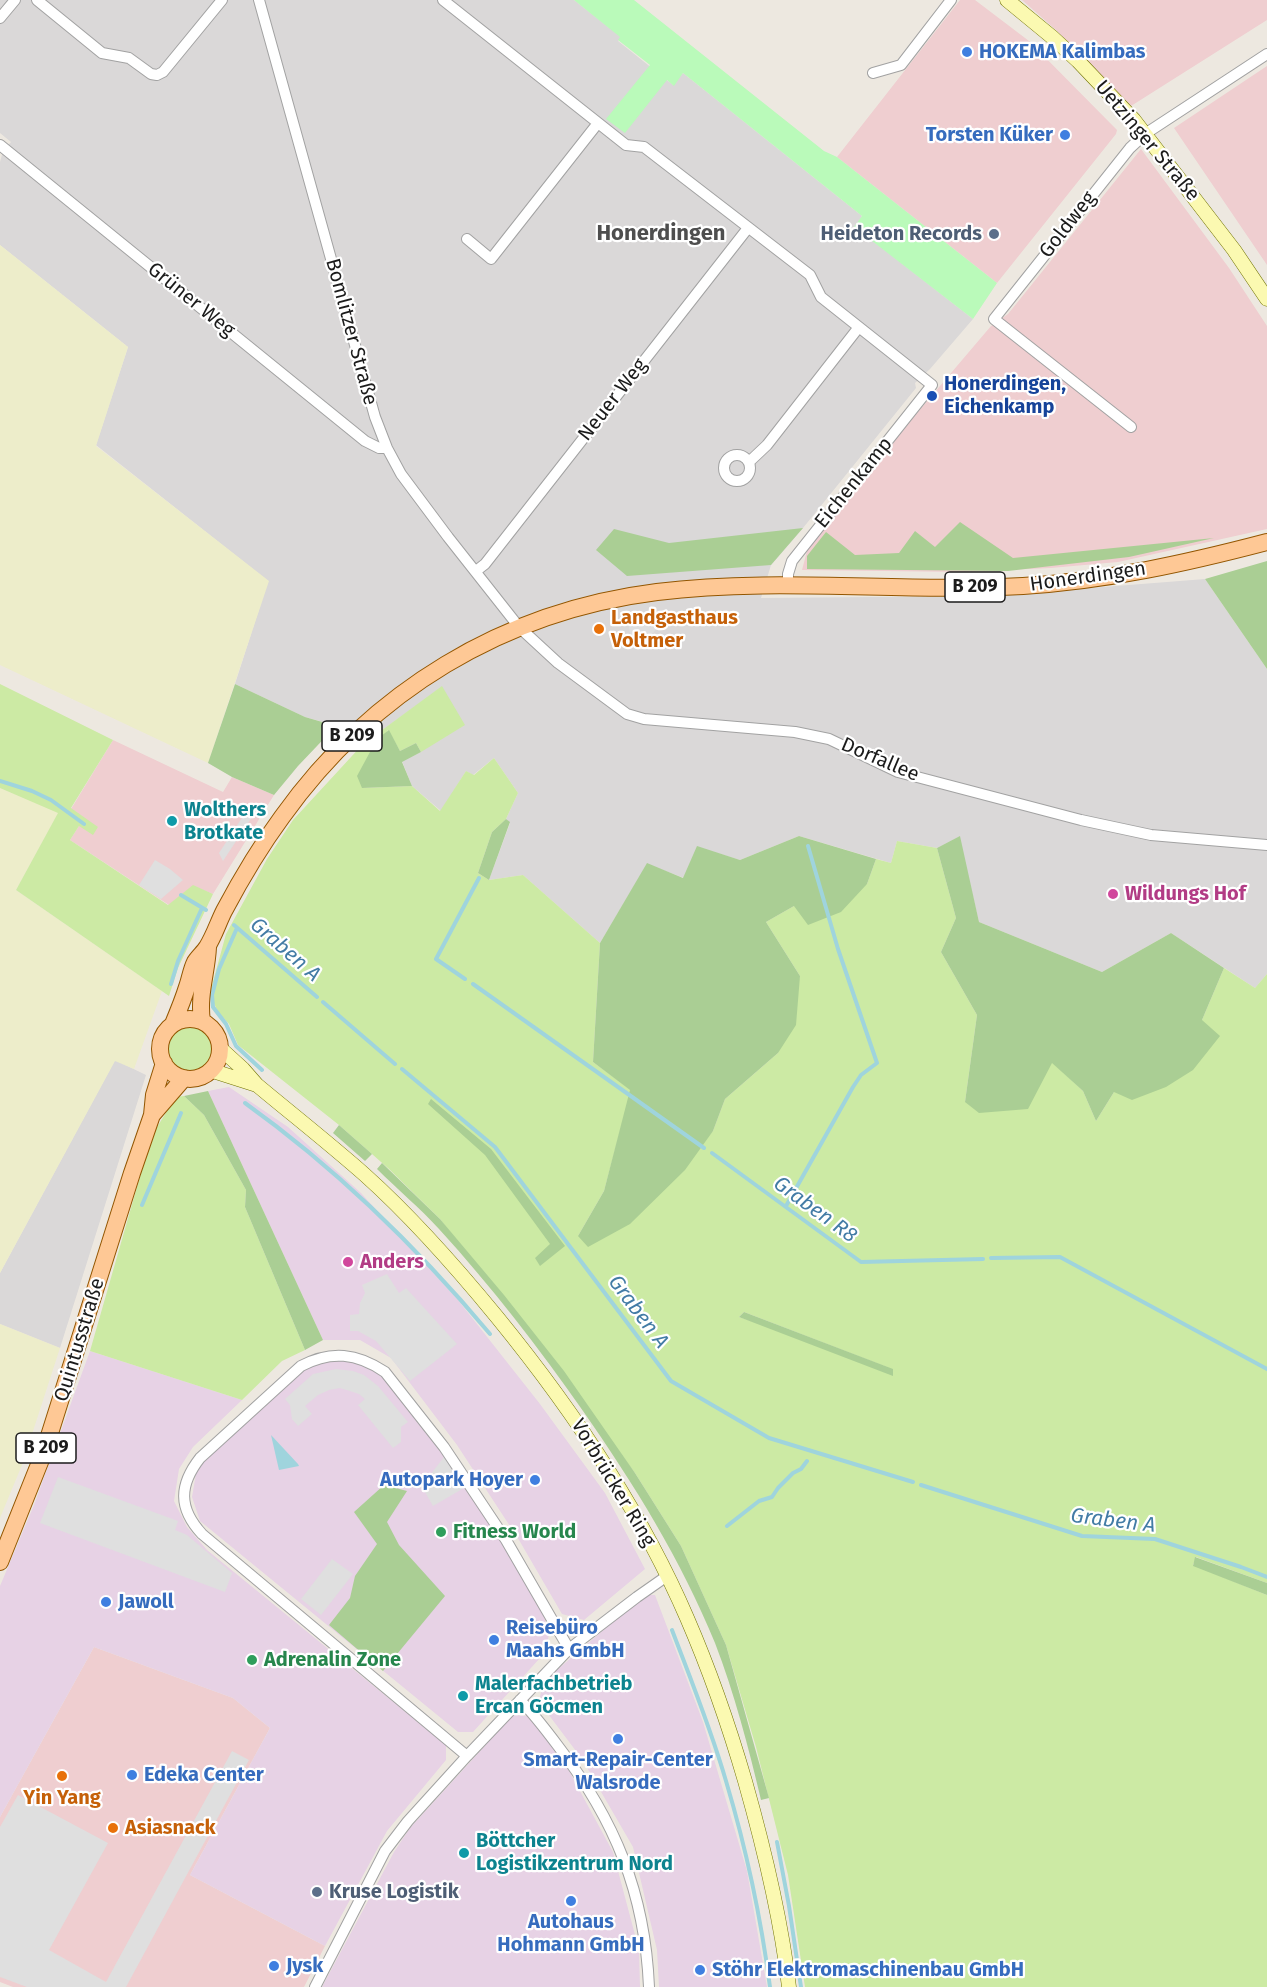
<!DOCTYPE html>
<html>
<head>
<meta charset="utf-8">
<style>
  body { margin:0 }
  canvas { display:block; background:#ede8e0 }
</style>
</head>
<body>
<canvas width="1267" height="1987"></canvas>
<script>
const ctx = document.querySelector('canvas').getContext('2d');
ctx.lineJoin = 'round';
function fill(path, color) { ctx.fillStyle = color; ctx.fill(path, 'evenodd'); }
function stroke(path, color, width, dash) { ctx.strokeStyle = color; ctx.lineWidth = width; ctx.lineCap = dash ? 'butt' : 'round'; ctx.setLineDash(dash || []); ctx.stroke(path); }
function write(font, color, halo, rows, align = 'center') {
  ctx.font = font + ' "Fira Sans",sans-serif'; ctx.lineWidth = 4.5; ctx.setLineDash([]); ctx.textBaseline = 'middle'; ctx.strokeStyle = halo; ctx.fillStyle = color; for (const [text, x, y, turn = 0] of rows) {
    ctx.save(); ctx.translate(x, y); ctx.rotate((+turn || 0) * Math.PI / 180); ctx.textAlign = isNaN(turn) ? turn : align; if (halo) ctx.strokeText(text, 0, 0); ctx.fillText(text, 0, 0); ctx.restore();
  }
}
const residential = new Path2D(`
  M0,0h574l47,37 -3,4 55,44 10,-12 179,143 -7,11 118,92 -43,50 -15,14 1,5 -113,140 -32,37 -10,33 228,-2 216,-17 62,90v305l-12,14 -84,-55 -69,39 -123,-50 -20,-85 -22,11 -40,-7 -6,22 -92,-27 -59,24 -42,-13 -14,31 -37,-14 -47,79 -77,-68 -34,5 21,-57 -4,-4 12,-26 -24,-35 -21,17 -7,-4 -25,40 -29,-25 -10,-25 19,-9 21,-65 -68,49 -69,-19 -70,-33 33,-103 -172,-136 32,-98 -128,-102v-83l3,-11 8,-9 -11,-9z
  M115,1060l31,15 -86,273 -60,-24v-51z`);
const commercial = new Path2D(`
  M960,0h15l54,41 88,89 -1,4 -119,149 -160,-126z
  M1022,0h245v20l-136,86 -75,-76z
  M1267,66v199l-93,-137z
  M1141,149l88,119 38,58v203l-149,33 -67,6 -90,4 -159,-2 5,-19 110,-138 74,-87 17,-12z
  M113,740l110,52 9,-15 42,18 -61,99 -20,-8 -24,19 -99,-65 9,-14 19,2 -27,-19z
  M94,1647l139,51 37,30 -80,147 135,71 -21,41h-291l-13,-5v-165z`);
const industrial = new Path2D(`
  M229,1087l59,40 73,66 97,107 82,104 65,89 40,76 -61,51 -22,-6 -43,-74 -62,-95 -66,-87 -31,-18h-37l-115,-249z
  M90,1351l152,49 -49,47 -14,22 -5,32 13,26 20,23 239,195v15l-59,71 -62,115 -135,-71 80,-147 -37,-30 -139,-51 -94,170v-231l34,-81z
  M330,1356l29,3 23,15 63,79 61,94 37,67 6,18 -2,16 -7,10 -67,74h-15l-258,-211 -8,-24 4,-23 12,-19 83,-78z
  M644,1595h11l48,127 44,149 20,116h-108l-2,-37 -24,-103 -51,-88 -43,-57 4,-20z
  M513,1715l16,1 39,53 45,83 26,98 1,37h-318l72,-135 16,-24z`);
const farmland = new Path2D(`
  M0,245l128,102 -32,99 173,135 -61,182 -208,-98z
  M0,788l59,24 -43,78 146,101 -28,78 -19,-8 -115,212z
  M0,1324l60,24 -38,117 -22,53z`);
const grass = new Path2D(`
  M0,684l113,56 -42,68 27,19 -5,8 -14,-9 -9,14 98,65 25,-20 20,9 -35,74 -9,28 -153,-106 42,-77 -58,-25z
  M442,686l23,39 -44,27 -5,-9 -16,8 -12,-21 -26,58 50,-2 28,25 26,-40 8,4 20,-17 24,35 -12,26 -14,13 -14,41 11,7 34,-5 77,68 -7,119 38,28 -27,101 -26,45 135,-105 12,-32 53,-46 22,-77 -34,-54 28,-16 73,-22 9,-25 15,4 6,-22 40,7 19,70 -15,34 36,63 -12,87 87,-40 31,29 13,30 18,-29 88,-72 22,-52 31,20 12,-14v609l-71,-26 -3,8 74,30v392h-462l-17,-112 -32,-128 -30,-102 -45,-99 -46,-73 -195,-254 -51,-50 -50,-44 -101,-80 -9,-21 -11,-12 -5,-11 -2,-12 15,-55 41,-75 26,-39 70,-76zM744,1312l148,57 -153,-52z
  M166 1049a24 24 0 1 1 48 0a24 24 0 1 1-48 0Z
  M184,1096l20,19 42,75 -1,17 60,143 -23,11 -40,39 -152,-49 51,-178 16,-46 19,-30z`);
const forest = new Path2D(`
  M960,522l53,36 201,-20 -85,19 -121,14 -201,-2v-13l19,-24 29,23 44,-2 16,-22 20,16z
  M803,528l-32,37 -144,11 -31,-26 18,-21 55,14z
  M1267,561v108l-62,-90z
  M235,684l70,33 31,9 -38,40 -24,29 -42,-18 -24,-14z
  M389,730l11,21 16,-8 5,9 -19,10 10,24 -50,2 -5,-12 20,-37z
  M506,819l4,3 -21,58 -11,-7 14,-41z
  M799,836l77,23 -9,25 -26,28 -33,13 -14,-19 -28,16 34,54 -4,49 -18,28 -53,46 -12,32 -28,39 -55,54 -42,23 -10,-11 26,-45 26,-101 -37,-28 7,-119 47,-80 36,15 14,-32 43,14z
  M960,836l19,86 123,50 69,-39 53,35 -22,52 18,16 -27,34 -27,17 -34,13 -18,-8 -18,29 -13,-30 -31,-28 -24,46 -49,4 -14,-11 12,-87 -36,-63 15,-34 -19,-70z
  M208,1091l115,249 -18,10 -60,-143 1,-17 -42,-75 -20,-19z
  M431,1099l60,50 74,97 -25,20 -5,-8 15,-14 -65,-89 -57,-51z
  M339,1125l33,29 -7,7 -32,-28z
  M382,1163l58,56 64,76 60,76 71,102 46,73 45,99 43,153 -8,2c-12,-51 -27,-108 -46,-157 -34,-83 -81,-159 -132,-232 -44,-63 -92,-125 -144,-182 -19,-21 -42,-40 -62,-60z
  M744,1312l149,57v7l-154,-59z
  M384,1485l23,6 -20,31 12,23 46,51 -62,75 -54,-46 21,-27 5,-22 22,-32 -23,-32z
  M1195,1557l72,26v12l-74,-29z`);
const park = new Path2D(`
  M574,0h60l190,151 13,6 160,126 -24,36 -119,-92 8,-11 -179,-143 -9,13 -7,-6 -42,53 -19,-14 44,-54 -32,-25 2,-3z`);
const parking = new Path2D(`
  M661,614l1,7 -21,29 -9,-7 -5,-25z
  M251,804l5,7 -33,50 -4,-8z
  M155,860l15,9 13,11 -22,19 -22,-14z
  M387,1274l12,19 7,-5 51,56 -47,37 -34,-40 -18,-10h-8v-16l9,-1 1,-11 5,-10 -3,-8z
  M336,1369l17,2 11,4 14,11 30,36 -7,5v15l-8,6 -35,-43 7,-6 -6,-5 -9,-3 -10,-3 -11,2 -11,5 -13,11 7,8 -14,12 -6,-7 -2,-14 -5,-6 28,-25z
  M444,1457l20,31 -31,18 -8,-14 -5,-4z
  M58,1477l120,44 -3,9 12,5 45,38 -7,19 -185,-69z
  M332,1559l21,15 -32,41 -20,-16z
  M232,1751l17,9 -123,227h-99l-27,-10v-150l18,-32 90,48 -59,107 57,32z`);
const water = new Path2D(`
  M271,1435l27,29 1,2 -20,4z`);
const stream = new Path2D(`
  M0,781l32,10 19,9 33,24
  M181,895l25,15
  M234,925l83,72
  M237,928l-18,41 -7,26 1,12 13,17 10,22 26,24
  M465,979l-29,-20 43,-81
  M171,984l7,-23 24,-53
  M473,984l231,164
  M323,1002l72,62
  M402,1069l93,78 176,234 98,57 144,44
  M245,1103c92,66 172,144 245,231
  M712,1153l149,109 122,-3
  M142,1205l39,-92
  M786,1206l67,-119 8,-12 16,-12 -39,-114 -30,-103
  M991,1258l69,-1 207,112
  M921,1485l161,51 73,3 86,28 26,10
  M727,1526l32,-25 13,-4 6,-9 15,-15 8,-4 6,-8
  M672,1630c19,50 39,99 54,151 20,67 35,137 44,206
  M777,1842l12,64 12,81`);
const street = new Path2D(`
  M37,0l65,53 27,5 22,16 6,1 6,-3 59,-72
  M259,0l116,417 12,31 14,26 47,63 71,90 39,36 69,51 17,5 151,13 34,7 69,33 183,48 70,15 116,10
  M443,0l183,145 18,2 166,128 11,22 111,88 -140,176 -4,13v12
  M0,18l15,-18
  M873,73l28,-8 50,-65
  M0,145l365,296 14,7h8
  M467,239l24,20 107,-136
  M1131,427l-137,-108 136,-171 15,-14 122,-80
  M724 468a13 13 0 1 1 26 0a13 13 0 1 1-26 0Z
  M749,462l18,-17 92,-118
  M476,571l9,-7 263,-336
  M520,1700c14,14 26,30 38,46 57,74 87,147 91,241
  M467,1756l-265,-222c-24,-26 -23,-49 -2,-76l101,-92c30,-16 56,-13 84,6l59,75 62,93 63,109
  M315,1987l70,-136 23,-30 59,-65 102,-107 68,-52 30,-21`);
const secondary = new Path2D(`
  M1007,0l45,37 26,24 56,59 100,130 33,49
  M220,1048l23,21 14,16c36,30 73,59 108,90 48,43 91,92 132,142 75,92 143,192 190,301 23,53 42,108 58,163 19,67 36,137 44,206
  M210,1070l47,15`);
const primary = new Path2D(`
  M160 1049a30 30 0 1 1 60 0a30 30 0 1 1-60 0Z
  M202,1021c-4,-26 5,-49 6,-74
  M173,1024c5,-12 10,-24 14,-37 3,-8 4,-17 8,-25 3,-5 9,-10 12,-15 7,-11 11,-24 17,-36 17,-32 36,-64 58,-94 90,-126 222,-206 375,-225 122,-15 244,1 366,-6 83,-5 164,-23 244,-44
  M152,1115l32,-37
  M0,1562l44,-110 88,-279 20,-58 2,-20 10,-32`);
const markers = [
  [967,52,6,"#3f7fe0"],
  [1065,135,6,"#3f7fe0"],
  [994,234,6,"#5c6f8a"],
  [932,396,6,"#1a4fb4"],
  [599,629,6,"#e8710a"],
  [172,821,6,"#0f9aa8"],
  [1113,894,6,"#d1479c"],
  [348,1262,6,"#d1479c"],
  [535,1480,6,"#3f7fe0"],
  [441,1532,6,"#2e9e5b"],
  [106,1602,6,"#3f7fe0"],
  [494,1640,6,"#3f7fe0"],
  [252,1660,6,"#2e9e5b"],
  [463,1696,6,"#0f9aa8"],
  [618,1739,6,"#3f7fe0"],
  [132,1775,6,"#3f7fe0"],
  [62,1776,6,"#e8710a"],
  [113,1828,6,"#e8710a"],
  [464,1853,6,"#0f9aa8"],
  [317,1892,6,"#5c6f8a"],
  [571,1901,6,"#3f7fe0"],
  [274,1966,6,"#3f7fe0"],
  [700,1970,6,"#3f7fe0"]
];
const shields = [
  [975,587,60],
  [352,736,60],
  [46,1448,60]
];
const shieldNames = [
  ["B 209",975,587],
  ["B 209",352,736],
  ["B 209",46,1448]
];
const shopNames = [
  ["HOKEMA Kalimbas",979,52],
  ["Torsten Küker",1053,135,"right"],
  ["Autopark Hoyer",523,1480,"right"],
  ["Jawoll",118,1602],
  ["Reisebüro",506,1628],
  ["Maahs GmbH",506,1651],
  ["Smart-Repair-Center",618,1760,"center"],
  ["Walsrode",618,1783,"center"],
  ["Edeka Center",144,1775],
  ["Autohaus",571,1922,"center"],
  ["Hohmann GmbH",571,1945,"center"],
  ["Jysk",286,1966],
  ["Stöhr Elektromaschinenbau GmbH",712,1970]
];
const streetNames = [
  ["Uetzinger Straße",1147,141,50],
  ["Goldweg",1068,225,-52],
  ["Grüner Weg",191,300,39],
  ["Bomlitzer Straße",351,332,75],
  ["Neuer Weg",613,400,-52],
  ["Eichenkamp",854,483,-51],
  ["Honerdingen",1088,577,-8],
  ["Dorfallee",880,760,23],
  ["Quintusstraße",80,1340,-73],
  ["Vorbrücker Ring",613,1483,59]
];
const serviceNames = [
  ["Heideton Records",982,234],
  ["Kruse Logistik",329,1892,"left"]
];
const transitNames = [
  ["Honerdingen,",944,384],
  ["Eichenkamp",944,407]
];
const foodNames = [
  ["Landgasthaus",611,618],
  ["Voltmer",611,641],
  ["Yin Yang",62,1798,"center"],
  ["Asiasnack",125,1828]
];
const cultureNames = [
  ["Wolthers",184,810],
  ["Brotkate",184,833],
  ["Malerfachbetrieb",475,1684],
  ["Ercan Göcmen",475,1707],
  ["Böttcher",476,1841],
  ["Logistikzentrum Nord",476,1864]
];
const hotelNames = [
  ["Wildungs Hof",1125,894],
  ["Anders",360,1262]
];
const leisureNames = [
  ["Fitness World",453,1532],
  ["Adrenalin Zone",264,1660]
];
const waterNames = [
  ["Graben A",285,950,41],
  ["Graben R8",815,1210,36],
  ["Graben A",638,1312,53],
  ["Graben A",1113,1521,7]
];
const quarterNames = [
  ["Honerdingen",661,234]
];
fill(residential, '#dad8d8');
fill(commercial, '#efced0');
fill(industrial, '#e7d2e5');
fill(farmland, '#ededca');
fill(grass, '#cceaa4');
fill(forest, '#aace94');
fill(park, '#bafaba');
fill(parking, '#dfdfdf');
fill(water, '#9fd4dd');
stroke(stream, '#9fd4dd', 4);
stroke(street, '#a2a2a2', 12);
stroke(secondary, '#707302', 15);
stroke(primary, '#935600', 18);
stroke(street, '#fff', 10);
stroke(secondary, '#fbf9b1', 14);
stroke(primary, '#fec895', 16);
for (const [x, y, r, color] of markers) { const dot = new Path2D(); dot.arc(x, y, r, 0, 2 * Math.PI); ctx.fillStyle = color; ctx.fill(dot); stroke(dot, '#fff', 2); }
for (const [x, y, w] of shields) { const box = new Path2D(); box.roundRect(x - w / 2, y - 15, w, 30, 4.5); ctx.fillStyle = '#fff'; ctx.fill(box); stroke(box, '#1b1b1b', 1.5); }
write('bold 18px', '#1b1b1b', null, shieldNames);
write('bold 20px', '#366cbe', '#fff', shopNames, 'left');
write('20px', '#1b1b1b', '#fff', streetNames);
write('bold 20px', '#4e5e75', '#fff', serviceNames, 'right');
write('bold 20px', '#164399', '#fff', transitNames, 'left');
write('bold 20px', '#c56008', '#fff', foodNames, 'left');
write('bold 20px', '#0d838f', '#fff', cultureNames, 'left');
write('bold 20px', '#b23c85', '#fff', hotelNames, 'left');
write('bold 20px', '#27864d', '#fff', leisureNames, 'left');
write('italic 21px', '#437ca5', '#fff', waterNames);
write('bold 22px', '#4e4e4e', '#fff', quarterNames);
</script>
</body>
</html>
